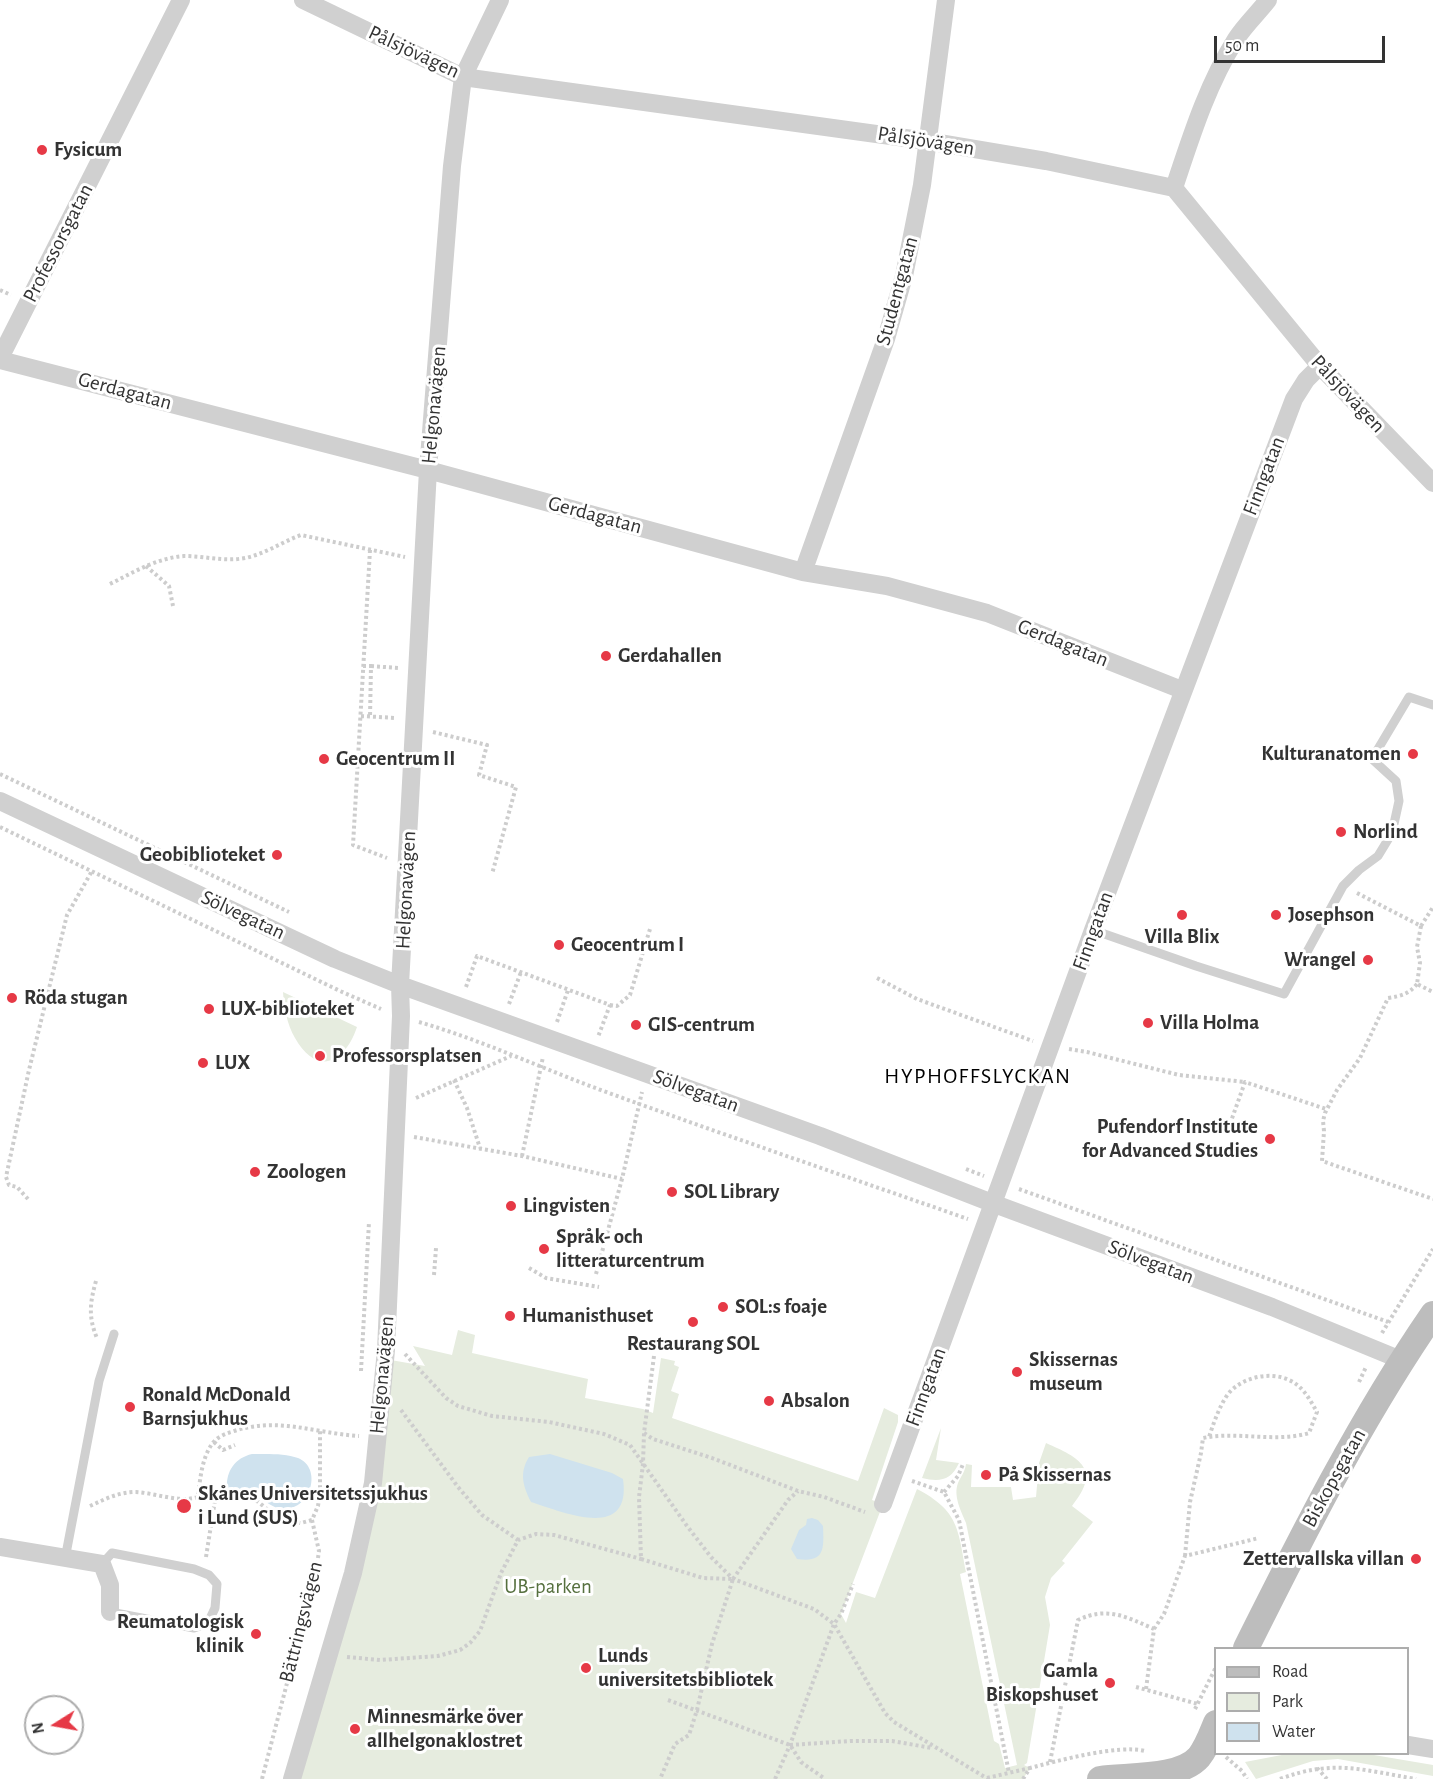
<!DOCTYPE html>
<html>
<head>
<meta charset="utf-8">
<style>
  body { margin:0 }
  #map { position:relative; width:1433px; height:1779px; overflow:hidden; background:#fff; font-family:"Alegreya Sans",sans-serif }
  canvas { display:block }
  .legend { position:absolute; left:1214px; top:1647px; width:195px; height:108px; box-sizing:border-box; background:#fff; border:2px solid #adadad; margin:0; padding:8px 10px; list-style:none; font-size:18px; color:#333 }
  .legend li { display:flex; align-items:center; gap:12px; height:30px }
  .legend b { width:30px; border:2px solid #adadad }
  .north { position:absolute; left:24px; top:1695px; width:60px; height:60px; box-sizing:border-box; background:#fff; border:2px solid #adadad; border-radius:50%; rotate:259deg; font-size:16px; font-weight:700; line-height:24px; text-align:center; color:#333 }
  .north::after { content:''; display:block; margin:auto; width:21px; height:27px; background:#e63946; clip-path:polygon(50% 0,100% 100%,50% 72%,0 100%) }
  .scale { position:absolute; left:1214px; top:36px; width:171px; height:27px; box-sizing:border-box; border:3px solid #333; border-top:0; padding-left:8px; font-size:18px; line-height:21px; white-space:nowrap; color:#333; -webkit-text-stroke:4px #fff; paint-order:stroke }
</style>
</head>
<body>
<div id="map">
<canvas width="1433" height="1779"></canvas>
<ul class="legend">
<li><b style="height:8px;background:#bdbdbd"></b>Road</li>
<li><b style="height:16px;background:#e6ecdf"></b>Park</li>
<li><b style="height:16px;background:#cfe2ee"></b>Water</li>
</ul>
<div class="north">N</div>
<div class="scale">50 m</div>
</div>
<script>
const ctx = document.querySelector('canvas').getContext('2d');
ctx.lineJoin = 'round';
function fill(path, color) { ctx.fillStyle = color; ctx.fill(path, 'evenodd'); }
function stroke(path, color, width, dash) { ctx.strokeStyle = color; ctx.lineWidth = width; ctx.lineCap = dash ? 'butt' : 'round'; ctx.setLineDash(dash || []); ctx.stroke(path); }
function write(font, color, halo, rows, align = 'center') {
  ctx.font = font + ' "Alegreya Sans",sans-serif'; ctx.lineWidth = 6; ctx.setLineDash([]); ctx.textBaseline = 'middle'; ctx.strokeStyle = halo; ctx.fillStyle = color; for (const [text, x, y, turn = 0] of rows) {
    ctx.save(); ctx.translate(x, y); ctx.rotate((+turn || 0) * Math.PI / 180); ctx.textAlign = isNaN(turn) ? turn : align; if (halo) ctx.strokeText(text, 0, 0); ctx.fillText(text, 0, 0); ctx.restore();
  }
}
const green = new Path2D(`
  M283,992l74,35c-12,36 -40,50 -62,11 -8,-14 -11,-30 -12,-46z
  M458,1330l17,5 -3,18 116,26 -3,19 58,11 10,4 8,-55 14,3 -1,4 5,2 -8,24 8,3 -7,24 186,63 26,-73 14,7v7l-26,78 11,4 -42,110 5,9 10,-31 19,6 42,-109c42,22 41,40 49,83l-6,2 34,167 5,3 6,24 12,-3 -51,-242c-5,-12 -13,-27 -8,-40 3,-7 7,-11 8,-19l6,1 -1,22h40l2,13 23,-3 3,-34 7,-20c34,15 56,26 26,63l21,16 -31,39 3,2 -14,15 -6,19 5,28 -23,138 -3,2 6,3 -7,11h-731l61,-206 32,-214 40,7 -12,-20 39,9z
  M941,1428l-5,32 23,3c-8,18 -20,19 -37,15z
  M1287,1754h81l65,11v11l-95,-17 -25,2 -57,18 -11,-17z`);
const water = new Path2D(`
  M252,1454c14,0 33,-1 46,4 25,10 13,53 -16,51 -10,-1 -15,-8 -25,-11 -11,-3 -21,-3 -30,-10 -1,-17 8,-30 25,-34z
  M550,1454l62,19 11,6c9,63 -60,33 -92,23 -8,-16 -12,-29 -2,-45z
  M812,1518l6,2 5,6c1,23 2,37 -26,33l-6,-10 8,-19 7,-5 1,-6z`);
const path = new Path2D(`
  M0,290l11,5
  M370,550l-17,295 34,13
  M146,566l23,20 4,20
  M110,584c24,-12 47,-26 74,-28 21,0 40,6 61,2 20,-4 37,-16 56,-23l104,22
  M363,666h8l-1,51
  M371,666l27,2
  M361,716l35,2
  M433,732l54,13 -8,30 37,12 -24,87
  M0,774l289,138
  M0,827l340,164 41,18
  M1357,893l64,33 -4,21 3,16 -3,21 16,8
  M1421,926l12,-19
  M877,978l40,21 116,42
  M1417,984c-8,10 -16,12 -29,14l-28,60 -23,32 -12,23 -2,8 1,10 -2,30 111,38
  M466,987l11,-31 133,49 -12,32
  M509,1004l12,-32
  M610,1005l7,1 13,-11 20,-66
  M419,1022c62,18 120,45 179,67 123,45 247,87 370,130
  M557,1022l11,-32
  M1069,1049l18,3 92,23 66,7
  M454,1080l13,28 13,40
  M416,1098l95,-42
  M1230,1124l15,-42 81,27
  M414,1137l108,19 100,23
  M522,1156l21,-99
  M966,1169l18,7
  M1019,1189l369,133
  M28,1199l-11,-12 -8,-2 -3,-8 23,-107 38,-155 25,-44
  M529,1268l17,10 53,9
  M596,1274l26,-95 20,-87
  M434,1275l2,-27
  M96,1281c-6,21 -8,36 1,57
  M1382,1333l51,-84
  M405,1354l41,44 12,8 34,10 57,6 55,12 26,11 57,81 24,31 22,22 81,30 20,15 51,89 9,9 94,57
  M654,1356l-10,77 -1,31 -4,33 2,62 62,19 30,1 -21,65 -15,66 -8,25 -14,9 -15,35
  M361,1371l8,-149
  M1359,1382l7,-15
  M401,1410l57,77 24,28 36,25
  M644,1433l9,6 59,19 86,33 26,6 41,15
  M214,1442l9,8 12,-5
  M912,1481l32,11 15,28 50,253
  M944,1492l14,-16 5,-12
  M198,1497l17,3
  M90,1506c15,-7 29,-14 46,-14 20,1 42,11 62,5 2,-18 4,-39 14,-53 4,-6 12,-10 19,-12 46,-16 82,1 128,4
  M1185,1556l5,-54 11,-49 2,-15c35,-7 72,5 106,-5l8,-21c-7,-12 -14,-26 -28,-32 -19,-9 -47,-3 -61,14 -9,13 -14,28 -19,43
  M206,1557l9,-57 5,-6 37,7 21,17 15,4 8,1 11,-3
  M733,1579l55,-79 10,-9
  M1154,1629l10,-15 21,-58 74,-18
  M347,1657l33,3 58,-4 22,-6 10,-7 10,-12 21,-58 17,-33 18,-6 18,1 87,24
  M1136,1687l62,17
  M668,1700l122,45 11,17 24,17
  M1195,1709l21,-42
  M790,1745l60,-4h42l40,7
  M1226,1757l16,14 5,8
  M1050,1762l28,-142c29,-14 49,-3 76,9l-8,60
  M1317,1768l10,11
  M987,1778l43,-10
  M262,1779l54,-207 3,-21 -7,-31 6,-14 2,-14v-62
  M775,1779l15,-34 44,-121 7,-10 12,-30
  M1023,1779l7,-11c27,-7 89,-24 115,-17
  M1280,1779c53,-20 83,-9 136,0`);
const lane = new Path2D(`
  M1093,930l103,36 88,28 59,-108 16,-16 19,-14 14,-23 7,-32 -3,-20 -24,-22 37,-62 24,8
  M65,1559l34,-178 15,-47
  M102,1564l10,-11 82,16 15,6 8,9 -2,24 -7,15 -14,5 -84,-16`);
const street = new Path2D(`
  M303,0l160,77 464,64 119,20 128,27 146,178 113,117
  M1174,188c17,-51 33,-103 62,-149 9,-14 22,-26 32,-39
  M0,358l181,-358
  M0,360l428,110 375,102 84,14 100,27 195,77
  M803,572l83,-233 18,-63 18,-91 24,-185
  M0,801l335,158 65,26 420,151 172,67 280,104 129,53
  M883,1504l210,-574 201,-531 12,-19 14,-14
  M0,1547l102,17 8,21v27
  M1408,1745l25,4
  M292,1779l61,-206 20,-90 13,-133 15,-334 -1,-31 28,-515 24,-304 11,-89 37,-77`);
const secondary = new Path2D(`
  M1246,1648c57,-114 114,-228 187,-334
  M1100,1779c27,-4 80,0 99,-22 8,-10 12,-22 17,-34`);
const markers = [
  [42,150,6,"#e63946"],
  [606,656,6,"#e63946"],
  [1413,754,6,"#e63946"],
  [324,759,6,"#e63946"],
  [1341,832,6,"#e63946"],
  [277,855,6,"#e63946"],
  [1182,915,6,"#e63946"],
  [1276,915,6,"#e63946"],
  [559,945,6,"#e63946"],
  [1368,960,6,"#e63946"],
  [12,998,6,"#e63946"],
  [209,1009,6,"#e63946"],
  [1148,1023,6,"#e63946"],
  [636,1025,6,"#e63946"],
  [320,1056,6,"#e63946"],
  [203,1063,6,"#e63946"],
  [1270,1139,6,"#e63946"],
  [255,1172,6,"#e63946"],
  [672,1192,6,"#e63946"],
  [511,1206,6,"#e63946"],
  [544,1249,6,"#e63946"],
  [723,1307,6,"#e63946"],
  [510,1316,6,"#e63946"],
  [693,1322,6,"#e63946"],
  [1017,1372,6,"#e63946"],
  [769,1401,6,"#e63946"],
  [130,1407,6,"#e63946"],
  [986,1475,6,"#e63946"],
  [184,1506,8,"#e63946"],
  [1416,1559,6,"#e63946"],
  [256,1634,6,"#e63946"],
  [586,1668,6,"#e63946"],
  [1110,1683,6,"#e63946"],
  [355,1729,6,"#e63946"]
];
const streetNames = [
  ["Pålsjövägen",414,52,25],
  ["Pålsjövägen",926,141,9],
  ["Professorsgatan",58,243,-63],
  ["Studentgatan",897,291,-75],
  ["Gerdagatan",125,391,15],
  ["Pålsjövägen",1348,394,47],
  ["Helgonavägen",434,405,-85],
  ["Finngatan",1264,476,-69],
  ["Gerdagatan",595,515,15],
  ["Gerdagatan",1063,643,22],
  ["Helgonavägen",406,890,-87],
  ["Sölvegatan",243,915,25],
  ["Finngatan",1093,931,-70],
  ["Sölvegatan",696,1091,20],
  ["Sölvegatan",1151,1262,21],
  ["Helgonavägen",382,1375,-85],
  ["Finngatan",926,1387,-70],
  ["Biskopsgatan",1334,1478,-61],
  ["Bättringsvägen",301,1622,-76]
];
const poiNames = [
  ["Fysicum",54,150],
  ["Gerdahallen",618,656],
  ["Kulturanatomen",1401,754,"right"],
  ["Geocentrum II",336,759],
  ["Norlind",1353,832],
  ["Geobiblioteket",265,855,"right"],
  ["Josephson",1288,915],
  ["Villa Blix",1182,937,"center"],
  ["Geocentrum I",571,945],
  ["Wrangel",1356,960,"right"],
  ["Röda stugan",24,998],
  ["LUX-biblioteket",221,1009],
  ["Villa Holma",1160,1023],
  ["GIS-centrum",648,1025],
  ["Professorsplatsen",332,1056],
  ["LUX",215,1063],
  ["Pufendorf Institute",1258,1127,"right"],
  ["for Advanced Studies",1258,1151,"right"],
  ["Zoologen",267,1172],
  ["SOL Library",684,1192],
  ["Lingvisten",523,1206],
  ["Språk- och",556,1237],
  ["litteraturcentrum",556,1261],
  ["SOL:s foaje",735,1307],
  ["Humanisthuset",522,1316],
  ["Restaurang SOL",693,1344,"center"],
  ["Skissernas",1029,1360],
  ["museum",1029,1384],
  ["Ronald McDonald",142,1395],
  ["Barnsjukhus",142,1419],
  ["Absalon",781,1401],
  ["På Skissernas",998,1475],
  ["Skånes Universitetssjukhus",198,1494],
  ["i Lund (SUS)",198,1518],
  ["Zettervallska villan",1404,1559,"right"],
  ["Reumatologisk",244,1622,"right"],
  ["klinik",244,1646,"right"],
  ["Lunds",598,1656],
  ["universitetsbibliotek",598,1680],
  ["Gamla",1098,1671,"right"],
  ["Biskopshuset",1098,1695,"right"],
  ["Minnesmärke över",367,1717],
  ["allhelgonaklostret",367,1741]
];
const parkNames = [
  ["UB-parken",548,1587]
];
const neighbourhoodNames = [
  ["HYPHOFFSLYCKAN",978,1076]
];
fill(green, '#e6ecdf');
fill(water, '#cfe2ee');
stroke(path, '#cdcdcd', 4, [3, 3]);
stroke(lane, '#d0d0d0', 9);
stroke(street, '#d0d0d0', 18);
stroke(secondary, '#bdbdbd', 26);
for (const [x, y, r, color] of markers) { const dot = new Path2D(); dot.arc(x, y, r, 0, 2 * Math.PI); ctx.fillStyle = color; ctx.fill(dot); stroke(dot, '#fff', 2); }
write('21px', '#333', '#fff', streetNames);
write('bold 21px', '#333', '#fff', poiNames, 'left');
write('21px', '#56703f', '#fff', parkNames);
ctx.letterSpacing = '1.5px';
write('22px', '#000', '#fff', neighbourhoodNames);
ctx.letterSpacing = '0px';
</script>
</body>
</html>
